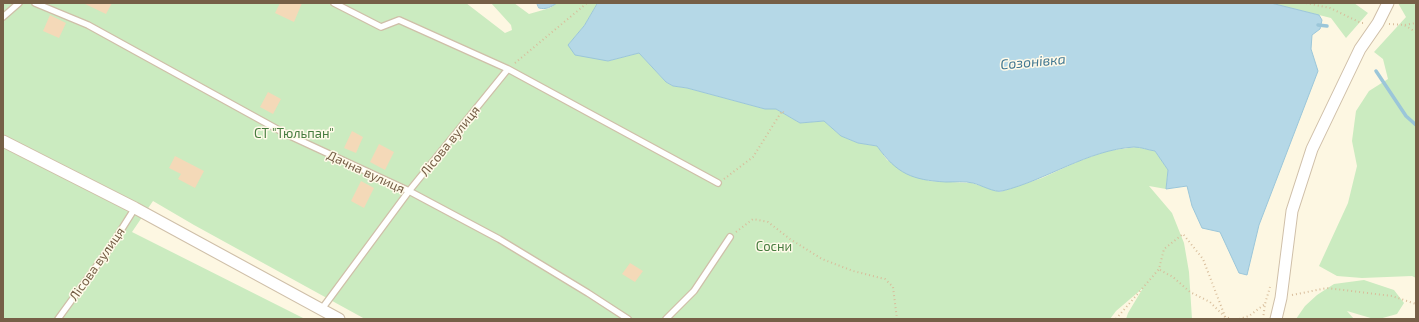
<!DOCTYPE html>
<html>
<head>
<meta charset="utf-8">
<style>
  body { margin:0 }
  #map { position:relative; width:1419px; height:322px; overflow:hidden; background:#fdf7e2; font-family:"Exo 2",sans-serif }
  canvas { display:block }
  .frame { position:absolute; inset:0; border:4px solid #765f47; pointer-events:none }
</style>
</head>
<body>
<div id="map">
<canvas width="1419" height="322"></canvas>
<div class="frame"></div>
</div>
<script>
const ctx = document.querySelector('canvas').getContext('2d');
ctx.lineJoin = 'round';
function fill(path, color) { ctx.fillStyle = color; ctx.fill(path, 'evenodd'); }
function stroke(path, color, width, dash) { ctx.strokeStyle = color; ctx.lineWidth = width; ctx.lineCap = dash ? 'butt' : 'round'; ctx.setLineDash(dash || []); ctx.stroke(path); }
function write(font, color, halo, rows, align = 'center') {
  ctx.font = font + ' "Exo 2",sans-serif'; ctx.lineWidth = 3; ctx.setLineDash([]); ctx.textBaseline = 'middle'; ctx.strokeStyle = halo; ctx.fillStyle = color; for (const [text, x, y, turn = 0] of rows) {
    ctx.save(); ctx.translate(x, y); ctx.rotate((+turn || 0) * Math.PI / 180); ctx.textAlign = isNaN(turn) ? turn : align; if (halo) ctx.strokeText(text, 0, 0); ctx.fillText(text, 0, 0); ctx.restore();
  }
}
const green = new Path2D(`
  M3,3h463l39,30 7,-3 -1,-5 -20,-22h23l15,11 21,-6 7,-5h41l-14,23 -16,19 40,16 31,-8 27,29 7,4 14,2 78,21h11l24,14 24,-2 17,15 17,7 19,3 10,14 42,21 43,2 28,9 42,-14 37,-17 28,-10 29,-4 19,4 13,19 -2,19 -17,-3 23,27 12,30 5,29 3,47h-66l2,-6 15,-25 -27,23 -6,8h-745l-171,-94 -41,-24 -21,31 173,87h-302z
  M1271,3h83l14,10 -22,25 -15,-20z
  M1398,3h18v275l-4,-2 -50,2 -25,-2 -18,-10 29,-63 9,-37 -5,-25 4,-30 13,-20 19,-12 -5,-20 -9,-7 32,-35z
  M1364,280l30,10 10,13 -7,11 -18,5h-5l-27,-8 7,8h-58l9,-13 12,-11 17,-11z`);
const water = new Path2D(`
  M537,3h20c-6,4 -11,7 -18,5z
  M598,3h673l48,12 3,5 -2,9 -8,6 -1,14 7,22 -59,154 -12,50 -8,-2 -19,-41 -18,-4 -10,-22 -5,-20 -21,3 2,-19 -13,-19c-7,-1 -14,-4 -21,-4 -47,3 -87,33 -132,44 -7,2 -21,-6 -29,-8 -8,-2 -18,-1 -27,-1 -34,-2 -49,-8 -69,-36l-19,-3 -17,-7 -17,-15 -24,2 -24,-14h-11l-78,-21 -14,-2 -7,-4 -27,-29 -31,8 -33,-6 -7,-10 16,-19z`);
const stream = new Path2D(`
  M1318,25l9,1
  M1376,71l30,45 10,9`);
const building = new Path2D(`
  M83,3h29l-6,11z
  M280,3h22l-8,19 -19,-9z
  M50,15l16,8 -7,15 -16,-7z
  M268,92l13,7 -8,15 -13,-7z
  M352,131l11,6 -7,16 -12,-5z
  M379,144l15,8 -9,18 -15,-8z
  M175,156l29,15 -9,17 -17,-9 3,-5 -12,-6z
  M361,181l13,7 -10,20 -13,-7z
  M630,263l13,8 -8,11 -13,-8z`);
const path = new Path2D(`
  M1306,3l24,5 31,15h4
  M1389,24l15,1 12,7
  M1405,25l11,-2
  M515,63l72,-60
  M724,179l29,-22 29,-46 2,2
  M736,232l17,-13 15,3 22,17 32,20 31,12 32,8 8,8 4,32
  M1160,270l13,7 17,15 20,10 15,15 7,2
  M1292,295l35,-7 65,8 24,8
  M1116,319l43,-50 5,-20 19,-15 20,25 23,60
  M1239,319l10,-3 16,-12
  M1263,319l2,-15 5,-17`);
const lane = new Path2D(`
  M35,3l53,22 198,109 123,57 90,48 89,54 40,26
  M334,3l47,24 18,-7 109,49 210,114
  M3,17l16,-14
  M321,310l88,-119 99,-122
  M58,319l53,-73 24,-38
  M666,319l28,-28 36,-54`);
const street = new Path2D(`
  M3,141l132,67 204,111
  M1276,319l5,-21 11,-87 20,-62 48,-100 18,-26 10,-20`);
const parkNames = [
  ["СТ \"Тюльпан\"",294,134],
  ["Сосни",774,247]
];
const streetNames = [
  ["Лісова вулиця",450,141,-51],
  ["Дачна вулиця",366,172,25],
  ["Лісова вулиця",97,264,-55]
];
const waterNames = [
  ["Созонівка",1033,62,-5]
];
fill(green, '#cbebc0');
fill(water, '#b5d8e7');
stroke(water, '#9bc6d9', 1);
stroke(stream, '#9bc6d9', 3.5);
fill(building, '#f4d9b8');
stroke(lane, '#cfbfa8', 8);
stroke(street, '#cfbfa8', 13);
stroke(path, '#d8bd9b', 2, [1, 3]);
stroke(lane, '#fff', 5.5);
stroke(street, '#fff', 11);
write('13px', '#477c3f', '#fffae9', parkNames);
write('13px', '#765f47', '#fffae9', streetNames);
write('italic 14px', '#427892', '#fffae9', waterNames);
</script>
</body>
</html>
